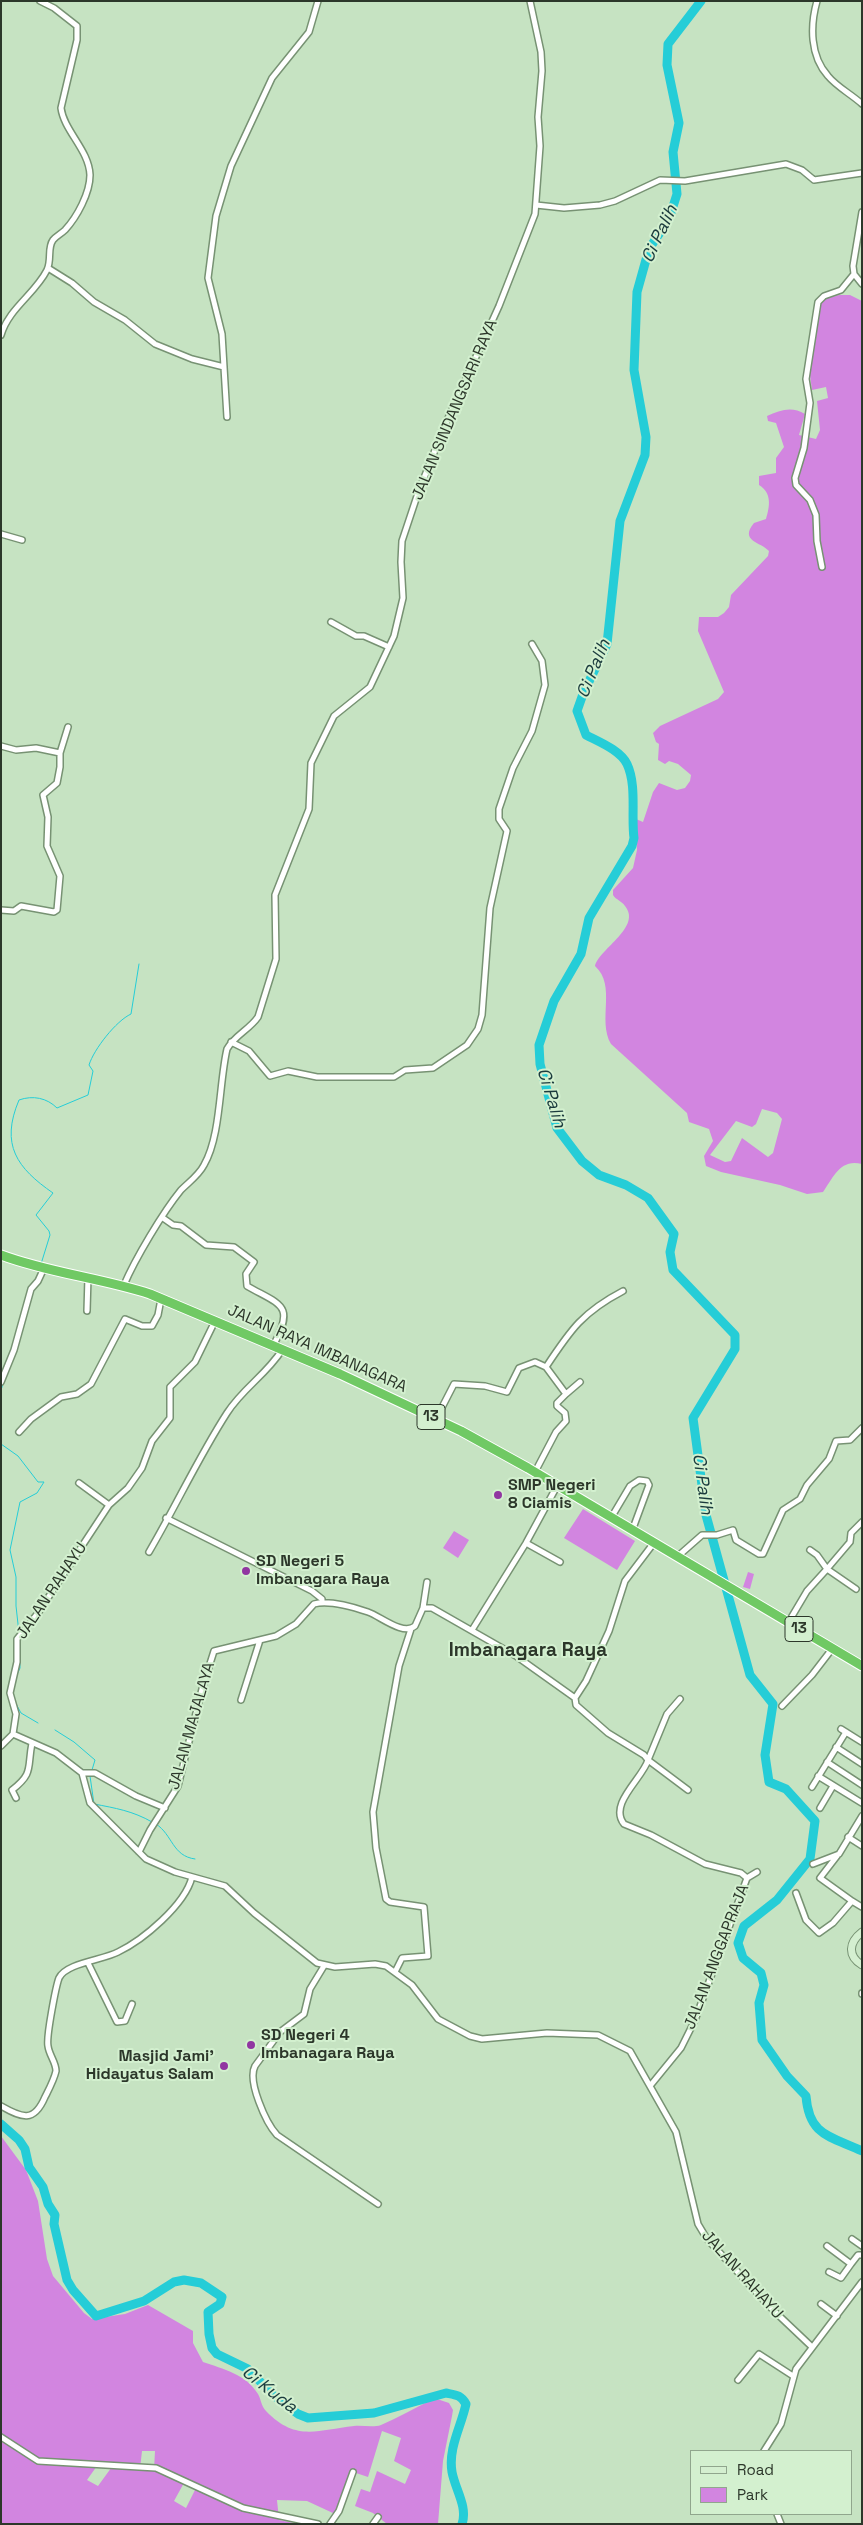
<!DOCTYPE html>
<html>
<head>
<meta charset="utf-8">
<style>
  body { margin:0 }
  #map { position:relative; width:863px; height:2525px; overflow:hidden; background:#c6e3c2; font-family:"Space Grotesk",sans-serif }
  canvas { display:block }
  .frame { position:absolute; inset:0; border:2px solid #2c372a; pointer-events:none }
  .legend { position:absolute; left:690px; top:2450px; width:162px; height:65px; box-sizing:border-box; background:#d3f0cf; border:1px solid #90a68d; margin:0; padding:6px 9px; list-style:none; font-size:15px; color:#2c372a }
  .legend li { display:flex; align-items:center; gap:10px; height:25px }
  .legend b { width:25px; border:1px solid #90a68d }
</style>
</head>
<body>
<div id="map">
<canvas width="863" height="2525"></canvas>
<div class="frame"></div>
<ul class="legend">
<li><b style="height:6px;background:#d4efd0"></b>Road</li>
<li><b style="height:14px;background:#d285e0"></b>Park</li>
</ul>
</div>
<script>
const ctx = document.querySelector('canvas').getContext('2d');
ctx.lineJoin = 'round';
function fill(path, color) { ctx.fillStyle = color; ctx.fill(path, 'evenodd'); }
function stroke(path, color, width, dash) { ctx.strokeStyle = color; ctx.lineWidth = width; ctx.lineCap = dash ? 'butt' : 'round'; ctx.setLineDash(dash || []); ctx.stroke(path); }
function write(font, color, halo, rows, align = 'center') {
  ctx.font = font + ' "Space Grotesk",sans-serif'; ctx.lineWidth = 4; ctx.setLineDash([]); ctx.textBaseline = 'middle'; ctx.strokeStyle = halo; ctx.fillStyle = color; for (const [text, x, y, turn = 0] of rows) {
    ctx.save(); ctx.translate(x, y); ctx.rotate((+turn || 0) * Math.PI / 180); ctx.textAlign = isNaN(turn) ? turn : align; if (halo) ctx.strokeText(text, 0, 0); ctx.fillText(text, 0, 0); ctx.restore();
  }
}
const green = new Path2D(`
  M839,295h11l12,6v863c-22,-6 -29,14 -39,28l-16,2 -27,-9 -59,-13 -15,-6 -2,-10 9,-15 -4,-12 -20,-7 -2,-9 -76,-69c-14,-24 6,-58 -16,-78 5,-18 47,-39 30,-60 -3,-5 -9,-6 -12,-11v-5l20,-22 4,-18 -1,-31 7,3 10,-30 6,-9 18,7 8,-2 5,-7 1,-6 -13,-11 -9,-3 -4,3 -7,-4 1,-16 -3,-2 -3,-9 7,-7 58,-27 6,-7 -26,-61 1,-14h19l6,-4 5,-6 2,-12 37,-39 1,-5c-8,-9 -30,-10 -15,-28l12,-4c4,-13 6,-26 -7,-34v-9l17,-3v-15l8,-11 -8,-24 -8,-2 -1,-5c13,-6 25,-10 38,-2l-6,21 17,4 4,-9 -3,-29 11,-3 -2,-11 -14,3 -3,-22 11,-61 2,-7zM762,1109l15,4 5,6 -9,34 -5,4 -26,-19 -11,23 -6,1 -15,-7 26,-34 16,6 4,-3z
  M583,1509l52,32 -18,29 -53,-32z
  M454,1531l15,9 -11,18 -15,-10z
  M748,1572l6,2 -4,15 -7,-2z
  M1,2136l25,34 12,31 9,58 6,17 31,37 8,6 33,-5 23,-9 45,26v12l10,19c20,7 43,12 55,32 3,5 3,12 8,17 30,31 51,19 88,15 9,-1 19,2 27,-1 16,-7 32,-16 48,-24l8,-2 12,4 4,7 -1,6 -9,45 -5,63h-51l-14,-11 -18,-7 6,-17 9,3 7,-21 28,13 6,-14 -17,-9 7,-23 -19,-7 -14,46 -18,-6 -15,43 -28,-13 -30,-1 2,20 19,4h-297zM142,2451h13l-1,19 -14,-1zM99,2463l15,1 -16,22 -11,-6zM185,2481l12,5 -11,22 -12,-7z`);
const stream = new Path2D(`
  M41,1264l9,-29 -1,-4 -13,-16 17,-22c-36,-25 -53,-48 -34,-93 14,-5 28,-2 38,8l31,-13 5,-24 -4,-6c5,-16 27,-44 42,-51l8,-50
  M14,1355l13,-41
  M1,1390l2,-6
  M1,1444l17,12 20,26h6l-7,11 -17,9 -10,48 6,27v29l3,27
  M15,1679l5,-11 -1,-26
  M15,1702l6,11 17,10
  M55,1730l19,12 21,18 -3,10
  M90,1776l4,28c21,4 39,7 58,18
  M156,1824c17,11 16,32 39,35`);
const river = new Path2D(`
  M701,1l-33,43 -1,21 12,58 -6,29 4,42 -8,25 -20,30 -12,43 -3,78 12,67 -1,18 -25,66 -13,123 -24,50 -6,17 9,24c13,7 34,15 41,29 10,21 4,52 7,74l-2,8 -43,72 -8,36 -27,47 -15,44 1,19 17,64 25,33 17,14 27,10 22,13 26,36 -4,18 3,18 62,65v14l-42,69 13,97 44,160 23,29 -8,51 4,27 17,7 29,32 -5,38 -33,41 -33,26 -6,17 5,15 18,15 3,12 -5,18 3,37 25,36 19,20c3,40 24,40 56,55
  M1,2124l18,16 6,9 4,18 14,20 5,17 7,11 -1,9 13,56 6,10 23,26 48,-15 30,-19 10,-2 17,3 21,14 -2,7 -12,8 1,22 3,14 5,6 31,15 25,26 25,19 10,4 66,-5 72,-20c10,2 15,2 20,11 -5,23 -18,44 -14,68 3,17 16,35 10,52`);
const street = new Path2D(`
  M817,1c-7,25 -7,55 11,75 9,11 23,18 34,28
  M536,205l28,3 36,-3 15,-4 45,-21 25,1 101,-17 16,6 12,10 48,-7
  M862,212l-9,54 1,8 8,10
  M48,268l24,15 22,19 31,18 30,24 37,15 32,8
  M1,335c8,-27 34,-41 46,-65 5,-10 0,-22 6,-30 3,-4 8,-6 12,-10 12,-13 25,-37 25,-55 -1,-25 -26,-44 -29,-67l16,-68v-14l-23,-18 -14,-7
  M227,417l-5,-83 -14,-56 8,-62 15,-50 41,-88 37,-46 9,-31
  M1,534l21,6
  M822,567l-5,-26 -1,-26 -6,-15 -14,-15 -1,-7 9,-30 6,-45 -4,-24 12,-77 6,-6 17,-6 13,-16
  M331,622l25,14h8l25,11
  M1,746l15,4 20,-2 24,5
  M1,910l13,1 7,-5 33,6 3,-2 3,-34 -13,-30 1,-29 -5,-22 14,-12 3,-16v-14l8,-26
  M231,1042l18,9 21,25 18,-5 29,6h77l11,-7 28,-2 34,-23 11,-16 4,-14 8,-107 17,-77 -8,-12v-10l14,-41 19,-37 13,-46 -3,-24 -10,-17
  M163,1218l10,7 8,1 25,19 28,2 20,15 -8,12 1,12c33,19 49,18 26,60
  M124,1285c11,-26 39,-73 57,-95 8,-8 18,-15 23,-25 17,-29 15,-82 23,-116 8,-14 22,-19 31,-32l18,-58 -1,-64 34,-86 2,-46 23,-47 36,-29 24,-51 9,-38 -2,-36 1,-21 16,-48 27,-68 54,-119 36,-92 5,-68 -2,-29 4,-46 -1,-19 -11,-51
  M87,1311l1,-34
  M215,1321l-20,41 -25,25v31l-18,23 -10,27 -14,20 -19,17 -71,108 -21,26v23l-7,31 6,21 -3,20 43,19 26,20 8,30 56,56 29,13 50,14 29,27 63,50 18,4 40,-3 11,2 26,19 26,34 32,17 12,3 65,-6 51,2 32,16 46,81 22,92 9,15 66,71 38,36
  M546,1367c25,-38 37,-55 77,-76
  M1,1382l13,-32 17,-61 7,-8 6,-13
  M436,1419l18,-35 31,2 22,6 12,-24 16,-6 11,5 20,27 14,-12
  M19,1432l12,-13 30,-22 16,-3 14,-10 34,-65 17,7h10l6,-11 3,-16
  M535,1472l21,-40 10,-11 -1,-8 -8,-7v-3l9,-9
  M79,1483l30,22
  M166,1518l146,73 10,8v3
  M611,1518l19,-32 9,-6 8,1 2,4 -17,46
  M526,1543l34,19
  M810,1550l7,5 10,14 23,-27 1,-9 11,-11
  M149,1552c27,-46 49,-94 78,-139 16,-25 39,-38 55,-63
  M677,1557l25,-22h15l16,-5 3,10 23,14h4l20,-44 17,-11 7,-14 22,-26 7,-18 14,-1 12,-12
  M423,1608l4,-26
  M788,1623l19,-32 20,-22 29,20
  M472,1630l54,-87 31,-57
  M680,1699l-13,15 -19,46 40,30
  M241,1700l19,-60
  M782,1706l30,-31 20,-26
  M841,1729l21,13
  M1,1746l12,-12
  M836,1747l26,17
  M827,1762l35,23
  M82,1773h13l41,23 29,12
  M818,1776l44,27
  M812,1787l34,-55
  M16,1798l-4,-8c22,-17 15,-22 20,-47
  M820,1808l13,-22
  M848,1837l14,9
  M139,1852l11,-22 28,-44 24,-97 12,-38 62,-15 20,-12 18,-20c15,-4 39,3 54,8 12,4 35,24 47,14l8,-18h9l84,48 59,42
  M837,1856l-17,22 32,23
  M813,1864l26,-10 23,-38
  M747,1878l10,-6
  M796,1893l10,27 13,13 14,-10 19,-22 10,6
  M88,1963l29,59 8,-1 7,-17
  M324,1966l-14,23 -6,25 -24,18 -25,34c-8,15 11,57 22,69l101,69
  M395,1972l7,-14 26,-2 -4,-49 -34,-5 -4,-3 -10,-51 -3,-36 26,-146 12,-37
  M862,1993v1
  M650,2086l31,-38 14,-28 52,-142 -6,-5 -36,-9 -54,-29 -27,-11c-16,-20 19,-46 24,-64l-4,-5 -36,-22 -32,-28 -1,-7 11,-17 23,-50 16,-50 28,-37
  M1,2106c21,12 33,17 44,-9 4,-8 9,-17 11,-26 0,-9 -7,-16 -8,-25 -2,-9 8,-60 11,-68 7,-15 44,-18 59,-26 25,-12 67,-47 74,-75
  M852,2239l10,7
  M827,2246l24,18 7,-9h4
  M829,2272l12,6 10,-14
  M821,2304l16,12
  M738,2380l21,-26 34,22
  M1,2437l37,24 118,7 87,40 75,16
  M764,2451l17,-27 15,-55 66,-87
  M777,2514l4,10
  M330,2524l9,-13 14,-39
  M373,2524l5,-7`);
const secondary = new Path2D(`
  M862,1932c-13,10 -15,24 0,33`);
const highway = new Path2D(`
  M1,1255c48,18 100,23 149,39l190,80 121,57 67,37 334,198`);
const markers = [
  [498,1495,5,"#9136a1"],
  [246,1571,5,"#9136a1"],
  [251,2045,5,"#9136a1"],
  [224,2066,5,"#9136a1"]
];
const shields = [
  [431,1417,28],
  [799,1629,28]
];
const shieldNames = [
  ["13",431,1417],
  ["13",799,1629]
];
const streetNames = [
  ["JALAN SINDANGSARI RAYA",455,410,-67],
  ["JALAN RAYA IMBANAGARA",317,1349,24],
  ["JALAN RAHAYU",52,1591,-56],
  ["JALAN MAJALAYA",192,1726,-74],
  ["JALAN ANGGAPRAJA",717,1957,-69],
  ["JALAN RAHAYU",742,2275,48]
];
const poiNames = [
  ["SMP Negeri",508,1486],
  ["8 Ciamis",508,1504],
  ["SD Negeri 5",256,1562],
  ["Imbanagara Raya",256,1580],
  ["SD Negeri 4",261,2036],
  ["Imbanagara Raya",261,2054],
  ["Masjid Jami'",214,2057,"right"],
  ["Hidayatus Salam",214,2075,"right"]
];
const waterNames = [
  ["Ci Palih",660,234,-65],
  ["Ci Palih",594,669,-68],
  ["Ci Palih",551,1098,73],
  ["Ci Palih",702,1484,82],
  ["Ci Kuda",269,2390,38]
];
const quarterNames = [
  ["Imbanagara Raya",528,1651]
];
fill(green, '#d285e0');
stroke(stream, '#25cdd7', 1);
stroke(river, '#25cdd7', 9);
stroke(street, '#779273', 8);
stroke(secondary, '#779273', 9);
stroke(highway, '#fff', 11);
stroke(street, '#fff', 5);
stroke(secondary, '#d4efd0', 7);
stroke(highway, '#70c964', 9);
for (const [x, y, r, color] of markers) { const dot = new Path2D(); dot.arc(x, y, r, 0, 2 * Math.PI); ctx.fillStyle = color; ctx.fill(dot); stroke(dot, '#d3f0cf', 2); }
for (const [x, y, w] of shields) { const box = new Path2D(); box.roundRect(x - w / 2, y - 12.5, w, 25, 4); ctx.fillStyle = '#d3f0cf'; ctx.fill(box); stroke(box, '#2c372a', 1); }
write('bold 15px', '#2c372a', null, shieldNames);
write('16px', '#2c372a', '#d3f0cf', streetNames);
write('bold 16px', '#2c372a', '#d3f0cf', poiNames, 'left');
write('italic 18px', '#1b3b3d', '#d3f0cf', waterNames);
write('bold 19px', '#2c372a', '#d3f0cf', quarterNames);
</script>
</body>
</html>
